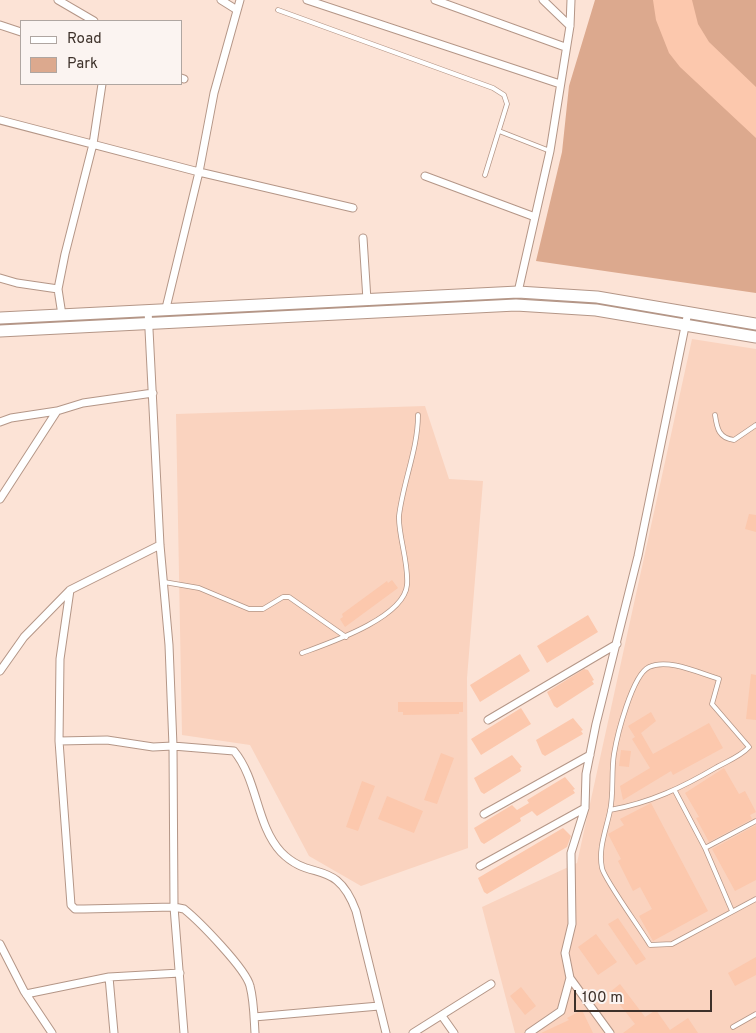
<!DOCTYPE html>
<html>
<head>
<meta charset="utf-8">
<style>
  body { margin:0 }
  #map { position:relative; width:756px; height:1033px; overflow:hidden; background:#fce3d6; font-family:Overpass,sans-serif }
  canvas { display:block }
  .legend { position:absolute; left:20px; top:20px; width:162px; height:65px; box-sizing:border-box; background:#fbf4f1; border:1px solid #afa6a1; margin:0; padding:6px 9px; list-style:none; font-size:15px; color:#3d312a }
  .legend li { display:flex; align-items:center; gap:10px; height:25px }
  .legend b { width:25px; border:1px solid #afa6a1 }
  .scale { position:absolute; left:574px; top:990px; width:138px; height:22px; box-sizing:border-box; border:2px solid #3d312a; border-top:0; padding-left:6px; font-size:15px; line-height:18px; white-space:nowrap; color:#3d312a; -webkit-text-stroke:4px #fbf4f1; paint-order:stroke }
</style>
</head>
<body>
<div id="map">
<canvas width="756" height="1033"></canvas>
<ul class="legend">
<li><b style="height:6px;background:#fff"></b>Road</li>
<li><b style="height:14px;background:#dca98e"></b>Park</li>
</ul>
<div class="scale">100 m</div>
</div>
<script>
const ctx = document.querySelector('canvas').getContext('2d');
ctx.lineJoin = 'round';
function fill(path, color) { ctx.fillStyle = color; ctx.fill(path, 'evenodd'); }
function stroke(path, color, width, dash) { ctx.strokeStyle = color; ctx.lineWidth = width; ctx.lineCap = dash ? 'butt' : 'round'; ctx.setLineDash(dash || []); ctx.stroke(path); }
const built = new Path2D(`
  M692,339l64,10v684h-241l-33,-126 95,-44z
  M425,406l24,73 34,2 -16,197 1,170 -107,38 -52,-30 -59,-111 -68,-10 -6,-321z`);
const green = new Path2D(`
  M595,0h161v293l-220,-32 26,-109 7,-66z`);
const building = new Path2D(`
  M653,0h39l6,24 11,18 47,45v51l-76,-71 -11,-14 -13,-33z
  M749,514l7,1v17l-11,-3z
  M392,580l6,8 -53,39 -5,-8 3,-2 -1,-3 45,-33 1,2z
  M588,615l10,17 -51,31 -10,-17z
  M520,654l10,17 -50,31 -10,-17z
  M584,669l4,1 6,10 -2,1 2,3 -37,24 -3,-2 -7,-14z
  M751,674l5,1v45l-10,-1z
  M398,702h65v10h-4v2l-56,1v-3h-5z
  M521,708l10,16 -50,31 -10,-16z
  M651,712l5,9 -15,12 12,21 56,-31 14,25 -50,27 -2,-4 -48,29 -3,-14 30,-18 -18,-29 3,-2 -7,-11z
  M573,718l10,12 -2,1 2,3 -38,22 -3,-2 -6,-14z
  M621,750l10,1 -2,16 -10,-1z
  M441,753l13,5 -17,46 -13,-4z
  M512,755l10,12 -2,1 1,3 -37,23 -3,-2 -7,-14z
  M724,768l15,26 6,-3 11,21 -6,3 2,4 -43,23 -13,-24 3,-1 -14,-24z
  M565,777l10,12 -2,1 2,3 -38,23 -5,-5 -12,7 1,3 -37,23 -3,-2 -7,-14 38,-23 5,5 12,-7 -2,-3z
  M362,781l13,5 -17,45 -12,-4z
  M387,796l36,15 -9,22 -36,-14z
  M651,803l57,108 -55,30 -14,-25 13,-7 -12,-22 -7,4 -15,-30 3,-2 -13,-25 16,-9 -4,-6z
  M756,825v55l-21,11 -23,-42z
  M563,828l8,8 -4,11 -80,47 -3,-2 -6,-14z
  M618,918l28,41 -10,6 -28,-41z
  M596,934l21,28 -19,13 -20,-28z
  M756,957v18l-21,11 -7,-13z
  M620,984l25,33 11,-7 14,20 18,-12 10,15h-75l12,-9 -25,-32z
  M521,987l15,19 -11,9 -15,-19z
  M582,1010l11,23h-52l28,-13 -2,-2z`);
const service = new Path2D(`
  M278,10l215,78 11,7 3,9 -22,71
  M499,131l51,20
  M715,415c2,14 4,23 19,25l22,-15
  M164,582l35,6 50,21h14l20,-12h6l57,40
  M302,653c27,-10 102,-35 105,-68 2,-22 -9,-50 -8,-69 4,-34 19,-67 19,-101
  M675,791l30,57 27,63
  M610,810c40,-7 73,-23 107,-43 11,-6 24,-11 32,-20l-37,-43 7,-25c-20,-6 -51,-21 -70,-12 -17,8 -32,69 -35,87 -3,19 0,39 -4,57 -4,19 -12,38 -8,57 2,11 40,63 48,77l22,-1 84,-45
  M705,848l51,-27
  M733,1027l23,-13`);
const minor = new Path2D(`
  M58,0l36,21
  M221,0l16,10
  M307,0l253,84
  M435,0l130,47
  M543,0l27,26
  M0,25l21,7
  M181,78l3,1
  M0,120l199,52 154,36
  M425,176l110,41
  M363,238l4,62
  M0,278l17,5 41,6
  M518,292l32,-141 20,-125 1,-26
  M166,308l33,-136 15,-79 26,-93
  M148,310l12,235 9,100 4,101 1,161 10,126
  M62,315l-4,-26 7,-35 28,-110 9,-60
  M0,422l11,-4 46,-7
  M0,499l57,-88 26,-8 70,-10
  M0,671l24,-34 46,-47 90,-45
  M488,720l129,-76
  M59,741l1,-82 10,-69
  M484,814l106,-59
  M480,866l105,-58
  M0,944l24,47 28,42
  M109,977l5,56
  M26,994l83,-17 71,-4
  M442,1016l12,17
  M254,1017l125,-11
  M255,1033c-1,-15 -1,-32 -5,-47 -4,-17 -51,-65 -66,-77l-10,-2 -90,2h-9l-4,-4 -12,-164 48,-1 46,7 20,-1 61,5c24,29 22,74 47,101 30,31 55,5 75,59l30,122
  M413,1033l78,-49
  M529,1033l32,-22 9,-33
  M610,1033l-40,-55 -5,-25 7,-29 -1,-71 14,-45 1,-34 10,-50 42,-168 50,-244`);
const primary = new Path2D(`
  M0,318l518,-26 79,5 159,27
  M0,331l516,-26 80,5 160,27`);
fill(built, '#fad3bf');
fill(green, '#dca98e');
fill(building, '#fcc8ad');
stroke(service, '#b49687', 5.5);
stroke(minor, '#b49687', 9);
stroke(primary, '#b49687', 13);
stroke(service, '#fff', 4);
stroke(minor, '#fff', 7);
stroke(primary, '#fff', 11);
</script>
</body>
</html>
